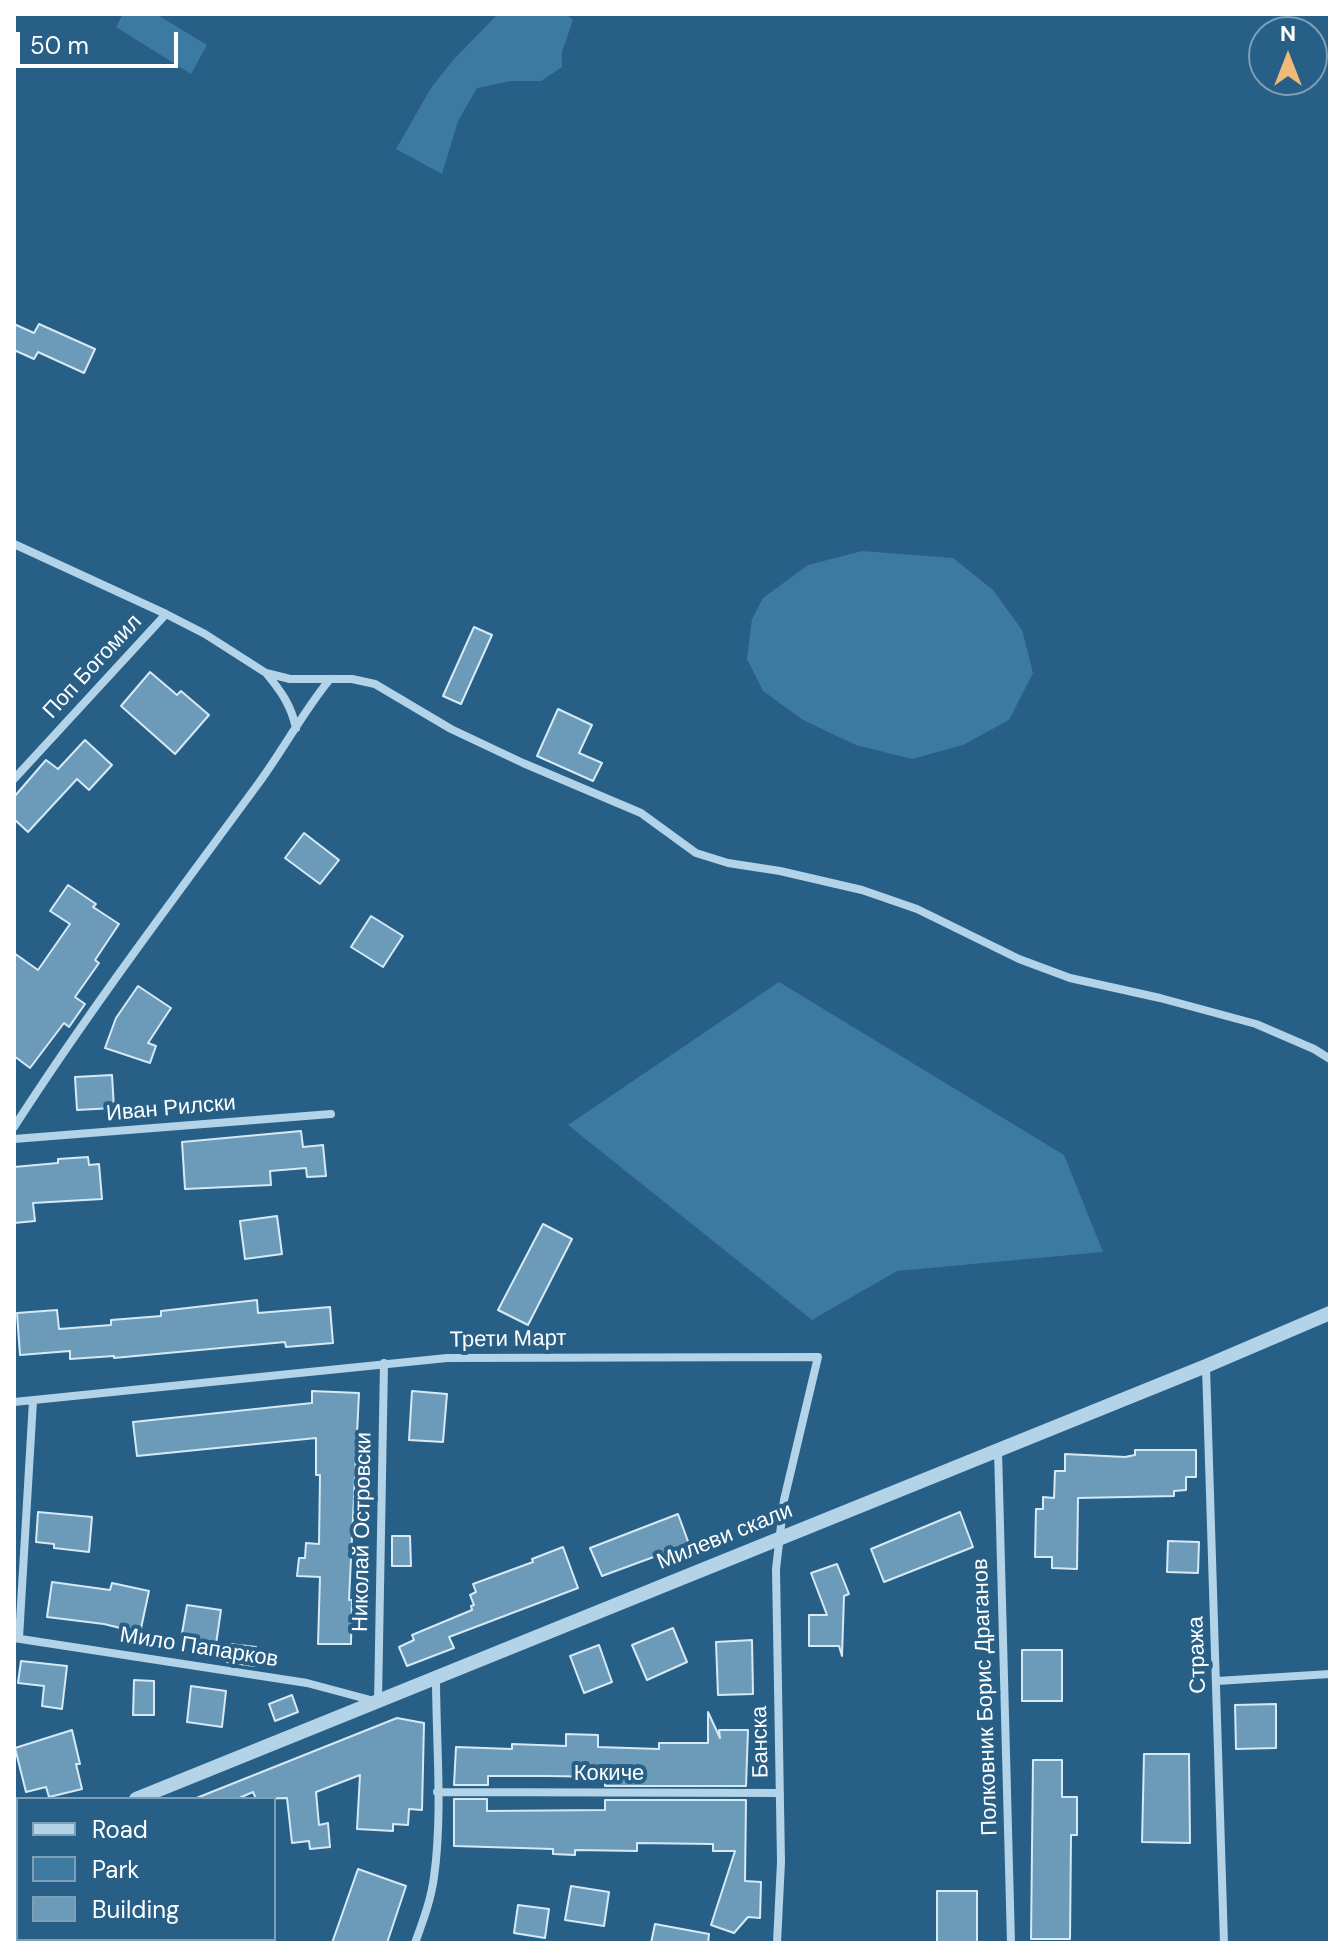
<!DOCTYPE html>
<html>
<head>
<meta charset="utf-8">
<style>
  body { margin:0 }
  #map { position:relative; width:1344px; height:1957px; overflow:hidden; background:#285f86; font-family:"DM Sans",sans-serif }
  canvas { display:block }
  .frame { position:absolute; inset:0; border:16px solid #fff; pointer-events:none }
  .legend { position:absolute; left:16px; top:1797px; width:260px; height:144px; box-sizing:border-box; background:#285f86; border:2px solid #7e9fb6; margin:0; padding:10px 14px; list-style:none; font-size:24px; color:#fff }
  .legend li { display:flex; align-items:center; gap:16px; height:40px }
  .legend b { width:40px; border:2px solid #7e9fb6 }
  .north { position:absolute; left:1248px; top:16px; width:80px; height:80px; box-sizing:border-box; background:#285f86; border:2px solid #7e9fb6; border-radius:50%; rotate:0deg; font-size:22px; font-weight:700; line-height:32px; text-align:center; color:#fff }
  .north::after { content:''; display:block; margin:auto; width:28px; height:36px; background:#f0bb79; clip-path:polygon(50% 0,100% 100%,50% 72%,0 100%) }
  .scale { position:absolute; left:16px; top:32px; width:162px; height:36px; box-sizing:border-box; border:4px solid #fff; border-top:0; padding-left:10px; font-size:24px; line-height:28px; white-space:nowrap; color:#fff; -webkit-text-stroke:6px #285f86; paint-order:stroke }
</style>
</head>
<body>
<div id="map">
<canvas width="1344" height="1957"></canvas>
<div class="frame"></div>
<ul class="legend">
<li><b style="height:10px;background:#b3d3e8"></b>Road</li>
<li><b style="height:22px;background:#3c7aa2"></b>Park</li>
<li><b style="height:22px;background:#6c9bba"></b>Building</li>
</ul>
<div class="north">N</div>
<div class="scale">50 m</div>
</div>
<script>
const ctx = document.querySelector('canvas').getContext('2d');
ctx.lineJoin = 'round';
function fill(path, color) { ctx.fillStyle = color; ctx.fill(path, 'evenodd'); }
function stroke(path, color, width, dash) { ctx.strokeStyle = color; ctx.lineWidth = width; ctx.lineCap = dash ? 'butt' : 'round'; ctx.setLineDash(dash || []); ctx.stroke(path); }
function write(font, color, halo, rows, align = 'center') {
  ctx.font = font + ' "DM Sans",sans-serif'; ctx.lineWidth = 8; ctx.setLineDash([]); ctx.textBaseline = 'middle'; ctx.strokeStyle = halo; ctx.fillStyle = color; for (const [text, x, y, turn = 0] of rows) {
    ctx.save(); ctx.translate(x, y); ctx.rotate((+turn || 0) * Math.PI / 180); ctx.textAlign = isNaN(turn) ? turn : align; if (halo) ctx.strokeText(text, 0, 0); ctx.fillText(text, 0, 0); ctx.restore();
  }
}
const green = new Path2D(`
  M123,14h33l51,31 -16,29 -75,-47z
  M498,14h68l7,6 -11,32v15l-21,14h-30l-34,7 -19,33 -16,53 -46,-25 35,-61 22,-28z
  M862,551l91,7 40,32 29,40 11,43 -24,47 -46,25 -51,14 -56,-14 -53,-25 -40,-29 -16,-32 5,-40 11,-21 45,-33z
  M779,982l285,173 39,97 -206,19 -85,49 -244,-195z`);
const building = new Path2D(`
  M14,324l20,9 5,-9 56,25 -11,24 -46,-21 -4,7 -20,-9z
  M474,627l18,8 -31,69 -18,-8z
  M150,672l27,23 4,-4 28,24 -34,39 -54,-48z
  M558,709l34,16 -13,28 23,10 -9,18 -56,-25z
  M85,740l27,25 -23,25 -12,-11 -49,53 -14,-13v-22l32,-37 12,9z
  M304,833l35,27 -19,24 -35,-26z
  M68,885l28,19 -3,3 26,17 -24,36 4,3 -24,34 10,7 -16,23 -5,-4 -34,45 -16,-12v-103l24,17 32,-46 -20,-13z
  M371,916l32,20 -20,31 -32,-20z
  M138,986l33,22 -23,35 8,3 -6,17 -45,-15 11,-30z
  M112,1075l2,33 -37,2 -2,-33z
  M301,1131l2,16 20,-2 3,31 -19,1 -1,-9 -36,3 1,14 -86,4 -3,-47z
  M88,1157l1,8 10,-1 3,35 -69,4 2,18 -21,2v-56l44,-4v-4z
  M277,1216l5,38 -37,5 -5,-38z
  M543,1224l29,15 -44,86 -30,-15z
  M257,1300l1,13 72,-6 3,36 -47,4 -1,-5 -171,16v-2l-44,3v-8l-50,4 -3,-42 40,-3 2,19 52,-4v-5l50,-4v-5z
  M312,1391l47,2 -10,207h3l-1,44h-33l2,-67 -23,-1 2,-18h6l1,-15 13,1 1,-69h-4v-37l-179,18 -4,-34 179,-19z
  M412,1391l35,3 -4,48 -34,-2z
  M1135,1450h61v27h-10v13l-12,1v5l-96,2 -1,71 -25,-1v-11h-17l1,-48h7v-12l11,1 1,-27h10v-17l60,3 10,-2z
  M38,1512l54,5 -3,35 -35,-4v-4l-18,-2z
  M960,1512l13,35 -89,35 -13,-33z
  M678,1514l11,30 -87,32 -12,-28z
  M392,1536h18l1,30h-19z
  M1168,1541l31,1 -1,31 -31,-1z
  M563,1547l15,41 -129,49 5,11 -47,18 -8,-19 15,-7 -2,-5 60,-25 -1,-4 3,-1 -4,-10 6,-3 -3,-8 60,-22 -1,-3z
  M837,1564l12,30 -5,2 -2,60 -3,-10h-30v-31h18l-16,-42z
  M52,1582l58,8 2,-7 37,8 -9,42 -36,-9 -57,-7z
  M187,1605l34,5 -5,34 -35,-5z
  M673,1628l14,34 -40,18 -15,-35z
  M752,1640l1,54 -35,1 -2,-53z
  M230,1644l26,3 -2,19 -27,-4z
  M599,1645l13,37 -28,11 -14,-37z
  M1022,1650h40v51h-40z
  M21,1661l46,5 -5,43 -20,-3 2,-20 -26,-3z
  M134,1680l20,1v34h-21z
  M191,1686l35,5 -4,36 -35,-5z
  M292,1695l6,17 -23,9 -6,-17z
  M1276,1704v44l-40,1 -1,-44z
  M708,1712l12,26 -1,-8h29l-2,56h-141v-9l-57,-1h-60v9h-34l2,-38 56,2v-5l54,2v-12l32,1v12l61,2v-6h49z
  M397,1718l27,5 -2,87 -13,-1 -1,16 -15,-1v7l-36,-2 3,-54 -44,17 3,33 9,-2 2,24 -20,2 -1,-8 -17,2 -5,-45 -31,1 -3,-7 -16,7h-43z
  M72,1730l8,34h-4l6,25 -33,8 -3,-10 -20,5 -11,-44z
  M1144,1754h45l1,89 -48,-1z
  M1033,1760h29v37h15v38h-6l-1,104h-39z
  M454,1799h33v12l118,-1v-10h141l-1,81 16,1 -1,36 -12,-1 -14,16 -23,-8 24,-74h-22v-7l-76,-1v8l-62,-1v5l-22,-1v-5l-99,-3z
  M358,1869l48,17 -19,57h-55z
  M571,1886l38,6 -5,34 -39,-6z
  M937,1891h40v52h-40z
  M518,1905l31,4 -4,29 -31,-5z
  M655,1924l54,10 -1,9h-57z`);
const minor = new Path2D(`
  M14,544l152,70 39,20 61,39 24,6h62l23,5 76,45 72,34 118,50 55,40 32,10 52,8 82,19 55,19 102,50 51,19 90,20 96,26 58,25 16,10
  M266,673c15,18 25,32 30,55
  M14,779l152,-165
  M14,1127c76,-118 161,-230 244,-343 25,-34 45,-72 72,-105
  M14,1139l317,-25
  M1206,1366l18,577
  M14,1402l433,-44 371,-1 -34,143 -8,69 5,293 -4,81
  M998,1450l13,493
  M14,1638l293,45 71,19 6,-339
  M19,1638l14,-237
  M1217,1681l113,-7
  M437,1792l343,1
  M415,1943c8,-22 16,-43 19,-66 9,-64 2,-135 2,-200`);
const tertiary = new Path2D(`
  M136,1799l1070,-433 124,-53
  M14,1848l4,-1`);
const streetNames = [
  ["Поп Богомил",93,667,-47],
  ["Иван Рилски",171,1109,-5],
  ["Трети Март",508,1340,-1],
  ["Николай Островски",363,1532,-89],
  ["Милеви скали",725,1537,-22],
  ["Мило Папарков",199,1648,9],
  ["Стража",1198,1655,-92],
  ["Полковник Борис Драганов",986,1697,-92],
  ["Банска",761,1742,-91],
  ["Кокиче",609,1774]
];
fill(green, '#3c7aa2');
fill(building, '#6c9bba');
stroke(building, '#d6eaf6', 2);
stroke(minor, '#b3d3e8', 8);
stroke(tertiary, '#b3d3e8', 14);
write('22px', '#fff', '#285f86', streetNames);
</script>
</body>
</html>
